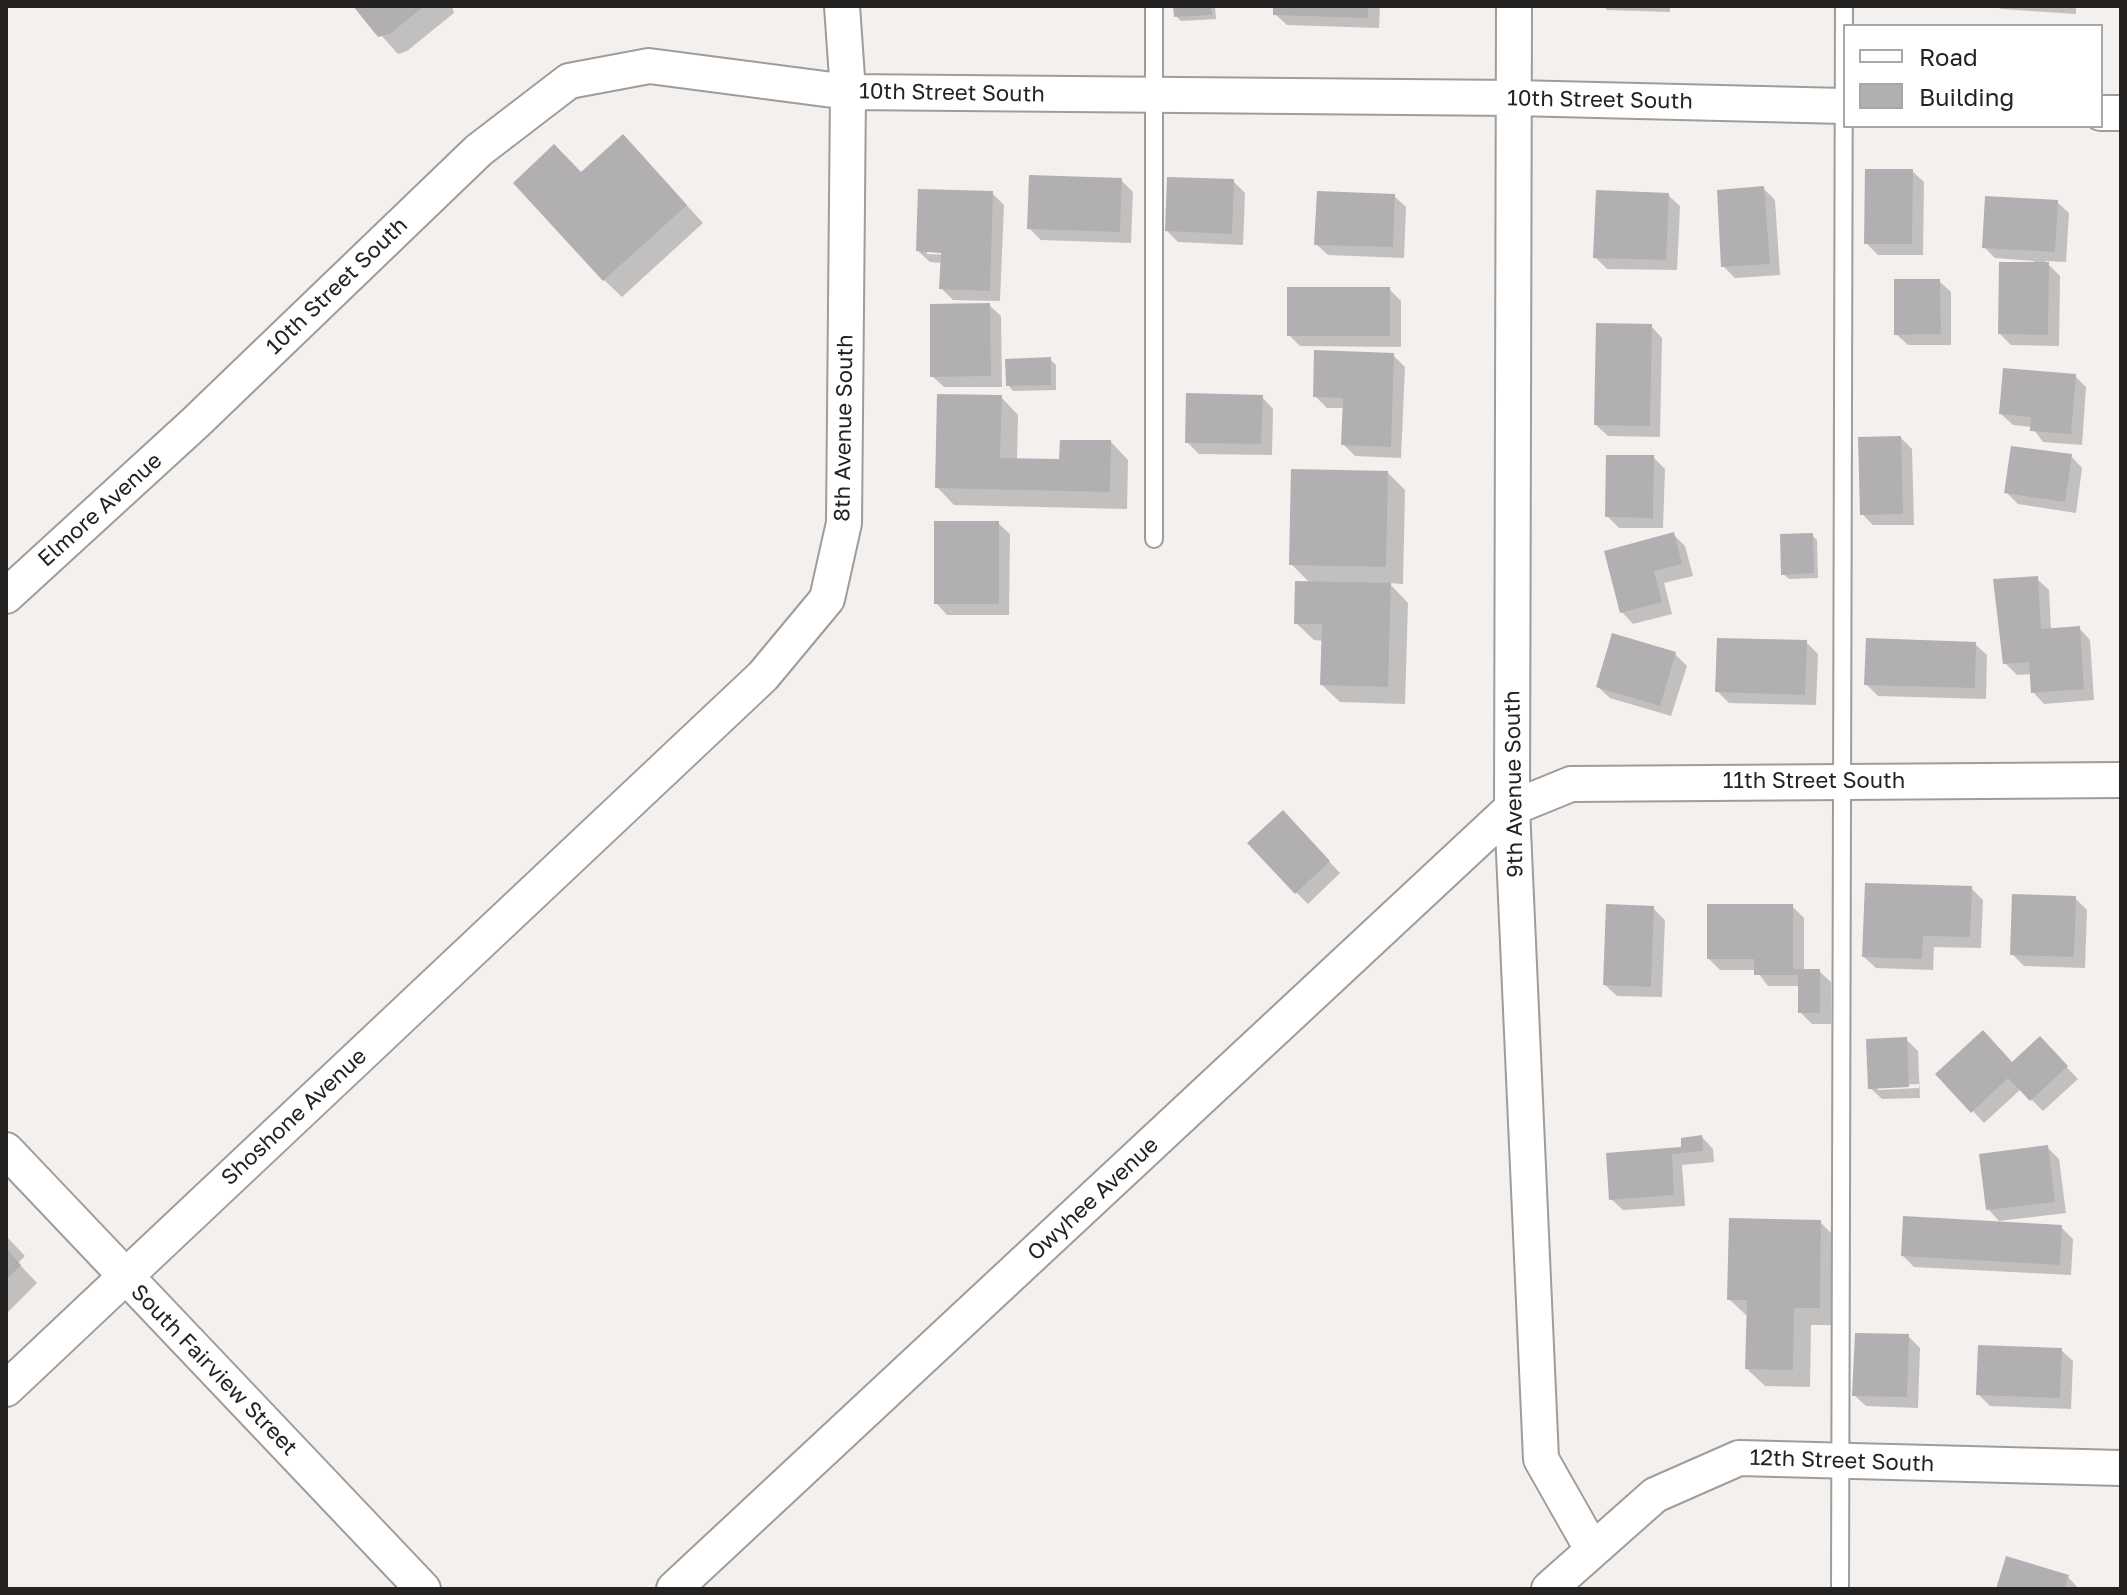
<!DOCTYPE html>
<html>
<head>
<meta charset="utf-8">
<style>
  body { margin:0 }
  #map { position:relative; width:2127px; height:1595px; overflow:hidden; background:#f3f0ee; font-family:"Golos Text",sans-serif }
  canvas { display:block }
  .frame { position:absolute; inset:0; border:8px solid #242322; pointer-events:none }
  .legend { position:absolute; left:1843px; top:24px; width:260px; height:104px; box-sizing:border-box; background:#fff; border:2px solid #a7a7a7; margin:0; padding:10px 14px; list-style:none; font-size:24px; color:#242322 }
  .legend li { display:flex; align-items:center; gap:16px; height:40px }
  .legend b { width:40px; border:2px solid #a7a7a7 }
</style>
</head>
<body>
<div id="map">
<canvas width="2127" height="1595"></canvas>
<div class="frame"></div>
<ul class="legend">
<li><b style="height:10px;background:#fff"></b>Road</li>
<li><b style="height:22px;background:#b1afb2"></b>Building</li>
</ul>
</div>
<script>
const ctx = document.querySelector('canvas').getContext('2d');
ctx.lineJoin = 'round';
function fill(path, color) { ctx.fillStyle = color; ctx.fill(path, 'evenodd'); }
function stroke(path, color, width, dash) { ctx.strokeStyle = color; ctx.lineWidth = width; ctx.lineCap = dash ? 'butt' : 'round'; ctx.setLineDash(dash || []); ctx.stroke(path); }
function write(font, color, halo, rows, align = 'center') {
  ctx.font = font + ' "Golos Text",sans-serif'; ctx.lineWidth = 7; ctx.setLineDash([]); ctx.textBaseline = 'middle'; ctx.strokeStyle = halo; ctx.fillStyle = color; for (const [text, x, y, turn = 0] of rows) {
    ctx.save(); ctx.translate(x, y); ctx.rotate((+turn || 0) * Math.PI / 180); ctx.textAlign = isNaN(turn) ? turn : align; if (halo) ctx.strokeText(text, 0, 0); ctx.fillText(text, 0, 0); ctx.restore();
  }
}
const shadow = new Path2D(`
  M355,6h97l2,7 -47,38 -9,3z
  M1175,6h40l1,13 -35,2 -5,-5z
  M1275,6h105l-1,22 -92,-3 -12,-11z
  M1604,6h66v6l-63,-2z
  M1997,6h79v8l-75,-5z
  M640,154l63,69 -81,74 -18,-17 -23,-105z
  M1912,171l12,11 -1,73h-45l-12,-12z
  M1121,180l12,12 -2,51 -90,-3 -12,-12z
  M1233,181l12,12 -2,52 -65,-3 -11,-11z
  M1763,188l12,12 5,75 -45,3 -12,-12z
  M992,193l12,12 -4,96 -47,-1 -12,-12 1,-25 -12,-1 -12,-11zM927,250l24,5 -24,-1z
  M1668,195l12,11 -3,64 -70,-1 -12,-12z
  M1394,196l12,11 -2,51 -76,-3 -12,-11z
  M2057,202l12,11 -3,49 -21,-1 15,15 -1,70 -48,-1 -11,-11 34,-73 -39,-3 -11,-11z
  M1939,281l12,11v53h-43l-12,-11z
  M1389,289l12,12v46l-101,-1 -11,-11z
  M989,305l12,11 1,71h-58l-12,-11z
  M1651,326l11,12 -2,99 -52,-1 -12,-11z
  M1393,355l12,12 -4,91 -46,-2 -12,-12 2,-36h-18l-12,-12z
  M1050,359l6,6v25l-43,1 -5,-6z
  M2075,376l11,11 -4,58 -39,-3 -11,-15 -19,-2 -12,-11z
  M1001,397l17,18 -1,45 44,1 50,-19 17,18 -1,49 -173,-4 -17,-18z
  M1262,397l11,12 -1,46 -73,-1 -12,-12z
  M1901,438l11,11 2,76h-41l-11,-11z
  M2071,456l11,12 -6,45 -58,-9 -11,-11z
  M1653,457l12,12 -2,59h-44l-12,-12z
  M1388,473l17,17 -2,94 -14,-1 19,20 -3,101 -65,-2 -18,-17 2,-44 -10,-1 -18,-17 14,-40 -19,-19z
  M998,523l12,11 -1,81h-62l-11,-12z
  M1673,534l12,12 8,30 -29,7 8,31 -39,10 -11,-12z
  M1812,535l5,5 1,38 -29,1 -6,-5z
  M2037,579l12,11 2,41 28,-3 11,12 4,60 -50,4 -11,-12 -2,-18 -14,1 -12,-12 -10,-82z
  M1806,642l12,12 -2,51 -87,-2 -12,-12z
  M1975,644l12,11 -1,44 -108,-3 -12,-12z
  M1675,654l12,12 -16,50 -61,-18 -12,-11z
  M1294,824l46,49 -32,31 -12,-12z
  M1971,888l12,12 -2,48 -47,-1 -1,23 -57,-2 -12,-11z
  M2075,898l12,12 -2,58 -61,-2 -12,-12z
  M1792,906l12,12v53h15l12,11v42h-19l-12,-12v-26h-32l-12,-16h-36l-11,-11z
  M1653,908l12,12 -3,77 -45,-1 -12,-11z
  M1906,1039l12,12 2,47 -38,1 -12,-11zM1919,1084v4l-41,2v-4z
  M2040,1039l38,40 -35,32 -22,-22 -37,34 -11,-12z
  M1702,1137l11,12 1,13 -32,3 3,41 -62,4 -12,-11 -3,-44 75,-6z
  M2047,1147l12,12 7,54 -67,8 -11,-12z
  M1820,1222l18,18 -2,85h-25l-1,62 -45,-1 -18,-17v-53l-18,-17z
  M2061,1227l12,12 -2,36 -157,-8 -11,-11z
  M6,1236l19,20 -7,7 19,20 -31,31z
  M1908,1336l12,12 -2,60 -52,-2 -12,-11z
  M2061,1350l12,11 -2,48 -81,-3 -12,-12z
  M2068,1577l11,12h-81z`);
const building = new Path2D(`
  M353,6h71l-34,28 -12,3z
  M1173,6h38l1,9 -38,2z
  M1273,6h95v12l-95,-3z
  M623,134l64,71 -84,76 -90,-98 41,-39 27,28z
  M1865,169h48l-1,75h-48z
  M1029,175l93,3 -2,54 -93,-3z
  M1167,177l67,2 -2,55 -67,-3z
  M1764,186l6,78 -49,3 -4,-77z
  M918,189l75,2 -3,100 -51,-2 2,-36 -25,-2z
  M1596,190l73,3 -3,67 -73,-2z
  M1317,191l78,3 -2,53 -79,-2z
  M1985,196l73,4 -3,52 -73,-4z
  M1999,262h50l-1,73 -50,-1z
  M1894,279h46l1,55 -47,1z
  M1287,287h103v49h-103z
  M990,303l1,73 -61,1v-73z
  M1596,323l56,1 -2,102 -56,-1z
  M1314,350l80,3 -3,94 -50,-2 2,-47 -30,-1z
  M1051,357v28l-45,1 -1,-27z
  M2003,368l73,6 -5,60 -41,-3 1,-14 -32,-3z
  M1186,393l77,2 -2,49 -76,-1z
  M937,394l65,1 -2,63 59,1 1,-19h51l-1,52 -175,-4z
  M1901,436l2,78 -43,1 -2,-78z
  M2011,446l61,8 -7,48 -61,-9z
  M1606,455h48l-1,63 -48,-1z
  M1291,469l97,2 -2,96 -97,-2z
  M934,521h65v83h-65z
  M1674,532l8,32 -28,7 8,31 -42,11 -16,-62z
  M1813,533l1,40 -33,2 -1,-41z
  M2038,576l3,53 39,-3 4,63 -53,4 -2,-31 -26,2 -10,-85z
  M1295,581l96,2 -3,104 -68,-2 2,-61h-28z
  M1612,633l64,19 -16,54 -64,-19z
  M1717,638l90,2 -2,55 -90,-3z
  M1866,638l110,4 -1,46 -111,-3z
  M1283,810l47,51 -35,33 -48,-51z
  M1865,883l107,3 -2,51 -47,-1 -1,23 -60,-2z
  M2012,894l64,2 -2,61 -64,-2z
  M1606,904l48,2 -3,81 -48,-2z
  M1707,904h86v65h27v44h-22v-38h-44v-16h-47z
  M1983,1030l29,32 28,-26 28,30 -38,35 -22,-23 -37,35 -36,-39z
  M1907,1037l2,50 -41,2 -2,-50z
  M1702,1135l1,16 -31,3 2,41 -65,5 -3,-47 75,-6v-9z
  M2048,1145l7,57 -69,8 -7,-56z
  M1903,1216l159,9 -2,40 -159,-9z
  M1729,1218l92,2 -1,88h-26l-1,62 -48,-1 2,-69h-20z
  M6,1248l15,17 -15,15z
  M1855,1333l54,1 -2,63 -55,-1z
  M1978,1345l84,3 -2,50 -84,-3z
  M2006,1556l63,19 -5,14h-68z`);
const lane = new Path2D(`
  M1154,539v-533
  M1840,1589l4,-1583`);
const street = new Path2D(`
  M1514,6l-2,802 29,651 51,90
  M2101,113h20
  M6,596l189,-173 284,-273 90,-69 80,-15 199,26 666,6 331,8
  M6,1150l417,439
  M6,1389l757,-713 64,-77 17,-76 4,-431 -6,-86
  M674,1589l838,-781 59,-24 550,-4
  M1549,1589l106,-94 84,-37 382,10`);
const streetNames = [
  ["10th Street South",952,93,1],
  ["10th Street South",1600,100,1],
  ["10th Street South",337,286,-44],
  ["8th Avenue South",844,428,-89],
  ["Elmore Avenue",100,510,-42],
  ["11th Street South",1814,781],
  ["9th Avenue South",1514,784,-91],
  ["Shoshone Avenue",294,1117,-43],
  ["Owyhee Avenue",1093,1199,-43],
  ["South Fairview Street",214,1370,46],
  ["12th Street South",1842,1461,2]
];
fill(shadow, '#0003');
fill(building, '#b1afb2');
stroke(lane, '#9f9c9a', 20);
stroke(street, '#9f9c9a', 38);
stroke(lane, '#fff', 16);
stroke(street, '#fff', 34);
write('22px', '#242322', '#fff', streetNames);
</script>
</body>
</html>
